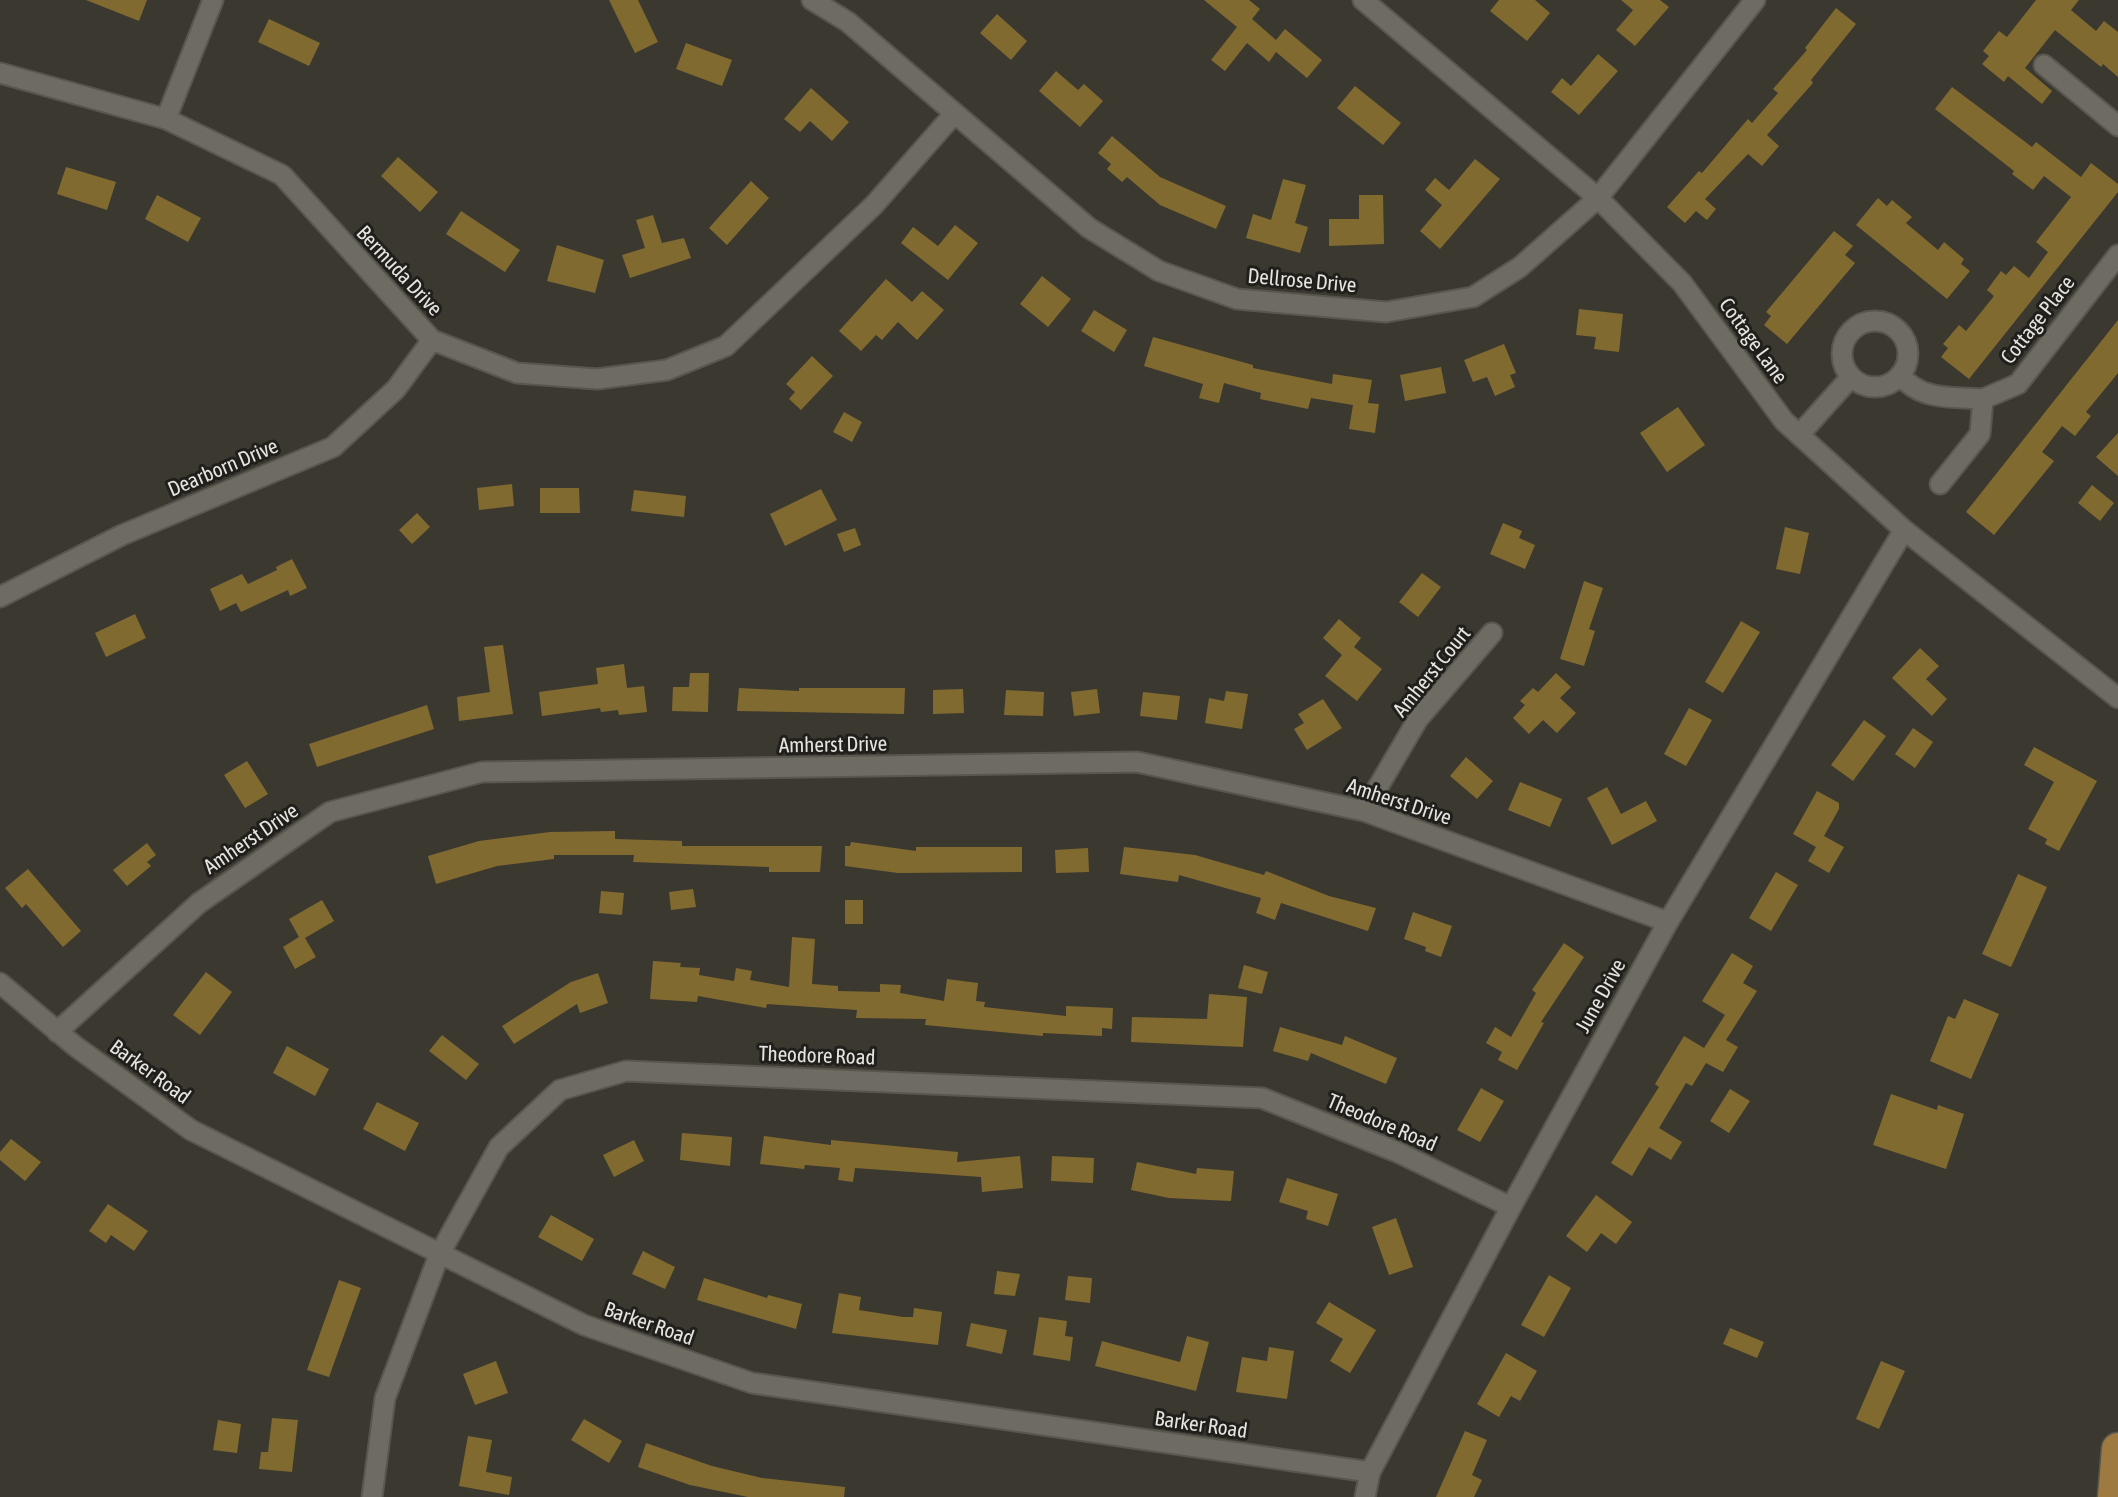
<!DOCTYPE html>
<html>
<head>
<meta charset="utf-8">
<style>
  body { margin:0 }
  canvas { display:block; background:#3b3830 }
</style>
</head>
<body>
<canvas width="2118" height="1497"></canvas>
<script>
const ctx = document.querySelector('canvas').getContext('2d');
ctx.lineJoin = 'round';
function fill(path, color) { ctx.fillStyle = color; ctx.fill(path, 'evenodd'); }
function stroke(path, color, width, dash) { ctx.strokeStyle = color; ctx.lineWidth = width; ctx.lineCap = dash ? 'butt' : 'round'; ctx.setLineDash(dash || []); ctx.stroke(path); }
function write(font, color, halo, rows, align = 'center') {
  ctx.font = font + ' "Asap Condensed",sans-serif'; ctx.lineWidth = 6; ctx.setLineDash([]); ctx.textBaseline = 'middle'; ctx.strokeStyle = halo; ctx.fillStyle = color; for (const [text, x, y, turn = 0] of rows) {
    ctx.save(); ctx.translate(x, y); ctx.rotate((+turn || 0) * Math.PI / 180); ctx.textAlign = isNaN(turn) ? turn : align; if (halo) ctx.strokeText(text, 0, 0); ctx.fillText(text, 0, 0); ctx.restore();
  }
}
const building = new Path2D(`
  M86,0h61l-8,21z
  M609,0h29l20,42 -23,11z
  M1204,0h45l11,9 -8,10 24,21 9,-11 37,31 -15,18 -31,-26 -7,10 -22,-19 -22,28 -14,-11 26,-33z
  M1499,0h36l15,13 -23,28 -37,-30z
  M1621,0h39l9,7 -34,39 -19,-16 17,-20z
  M2036,0h43l-8,10 25,21 8,-10 14,11v45l-15,-13 -2,3 -46,-37 -30,38 27,23 -10,13 -34,-28 -4,6 -22,-18 7,-8 -6,-5 16,-20 8,6z
  M1836,8l20,16 -45,56 2,3 -46,52 12,11 -17,20 -14,-12 -43,45 11,10 -9,11 -11,-9 -11,12 -18,-16 32,-36 3,2 46,-54 4,4 26,-30 -5,-4 34,-39 -2,-2z
  M997,14l30,27 -16,19 -31,-27z
  M269,19l51,24 -11,23 -51,-24z
  M686,43l46,17 -10,26 -46,-17z
  M1598,54l20,17 -39,44 -28,-23 11,-14 9,8z
  M1056,71l22,19 6,-6 19,17 -23,26 -41,-36z
  M1355,86l46,37 -18,22 -46,-37z
  M1952,87l80,60 4,-5 45,35 10,-14 27,21v8l-149,187 -28,-22 7,-9 -5,-4 16,-19 7,6 28,-35 -7,-6 14,-19 5,4 8,-9 15,12 19,-26 -12,-10 35,-45 -27,-21 -11,14 -21,-16 2,-3 -79,-62z
  M811,88l38,34 -17,19 -22,-20 -10,11 -16,-13z
  M1112,136l48,41 66,29 -10,23 -56,-24 -33,-28 -5,5 -15,-13 4,-5 -13,-11z
  M398,157l40,35 -18,20 -39,-36z
  M1475,159l25,20 -60,70 -20,-18 22,-26 -17,-15 10,-12 14,12z
  M66,167l50,15 -9,28 -50,-16z
  M1283,179l23,6 -11,38 13,4 -8,26 -54,-15 7,-24 18,6z
  M751,181l18,17 -42,47 -18,-17z
  M157,195l44,23 -13,24 -43,-23z
  M1359,195h24l1,49 -55,2v-27h30z
  M1878,198l9,8 5,-6 20,17 -6,6 32,27 6,-8 20,17 -3,5 9,7 -23,28 -91,-74z
  M461,211l59,39 -15,22 -59,-38z
  M653,215l9,28 22,-5 7,20 -61,20 -8,-23 23,-7 -9,-28z
  M955,225l23,18 -30,37 -47,-37 12,-16 25,19z
  M1834,231l19,15 -8,9 10,8 -68,81 -23,-19 7,-9 -5,-4z
  M557,245l47,15 -9,33 -48,-12z
  M1042,276l29,23 -23,28 -28,-23z
  M886,279l26,23 10,-11 22,19 -27,30 -19,-18 -16,18 -6,-5 -15,16 -22,-20z
  M1579,309l44,5 -4,38 -25,-3 2,-12 -20,-2z
  M1094,310l33,20 -13,22 -33,-21z
  M2118,320v53l-32,39 5,4 -16,20 -13,-10 -20,26 12,9 -60,74 -28,-23z
  M1153,337l100,28v3l79,16 1,-10 39,6 -4,23 11,1 -4,29 -26,-4 4,-24 -42,-7 -3,11 -48,-10 1,-6 -37,-10 -5,20 -20,-5 4,-14 -59,-18z
  M1504,344l12,29 -6,2 5,12 -20,9 -8,-19 -14,5 -9,-22z
  M812,356l21,20 -32,34 -12,-11 6,-7 -9,-8z
  M1441,367l5,26 -41,8 -5,-26z
  M1678,407l27,38 -38,27 -27,-39z
  M844,412l18,10 -10,20 -19,-10z
  M2118,433v43l-22,-19z
  M512,484l2,22 -35,4 -2,-22z
  M2092,485l22,18 -14,18 -22,-18z
  M540,488h39l1,25h-40z
  M821,489l16,31 -52,26 -15,-32z
  M634,490l52,6 -2,21 -53,-6z
  M417,513l13,14 -18,17 -13,-14z
  M1503,523l19,8 -3,7 16,7 -10,24 -35,-15z
  M1785,527l24,6 -9,41 -24,-5z
  M855,528l6,17 -17,7 -7,-18z
  M292,559l15,29 -17,8 -2,-6 -47,22 -5,-9 -16,8 -10,-22 32,-15 6,10 29,-14 -1,-3z
  M1422,573l19,14 -23,30 -19,-15z
  M1584,581l19,7 -14,41 6,2 -11,35 -24,-7z
  M135,614l11,24 -40,19 -11,-24z
  M1339,619l22,19 -7,9 28,22 -25,32 -32,-25 17,-21 -19,-17z
  M1741,621l19,11 -37,61 -18,-11z
  M503,645l10,69 -54,7 -2,-24 33,-5 -6,-45z
  M1920,648l19,18 -13,13 21,20 -15,17 -40,-38z
  M624,664l3,24 17,-2 3,26 -28,3 -1,-5 -17,2 -1,-4 -58,8 -3,-24 59,-8 -2,-16z
  M690,673h19l-1,39 -36,-1 1,-24h16z
  M1556,673l15,14 -11,11 16,15 -19,20 -14,-13 -14,14 -16,-16 12,-13 -5,-4 13,-13 5,4z
  M739,688l60,3v-3h106l-1,26 -167,-3z
  M963,689l1,24 -31,1v-24z
  M1097,689l3,24 -26,3 -3,-24z
  M1006,690l38,2 -1,24 -39,-1z
  M1226,691l22,3 -6,35 -37,-6 4,-25 15,3z
  M1143,692l37,4 -3,24 -37,-4z
  M1323,699l19,29 -35,22 -13,-21 10,-6 -6,-9z
  M427,705l7,24 -117,38 -8,-23z
  M1689,708l23,12 -26,46 -22,-12z
  M1864,720l22,16 -33,45 -22,-16z
  M1913,728l20,14 -18,26 -20,-14z
  M2034,747l63,34 -38,70 -14,-7 2,-5 -19,-10 26,-47 -30,-17z
  M1466,757l27,24 -16,18 -27,-23z
  M247,761l21,33 -23,14 -21,-33z
  M1520,782l42,17 -12,28 -42,-17z
  M1607,787l14,27 25,-13 11,20 -45,24 -25,-47z
  M1817,791l22,12v6l-15,27 20,11 -15,26 -21,-12 8,-14 -23,-13z
  M615,831v8l67,2v5h140l-2,26h-51v-5l-136,-5 1,-7h-80v4l-57,7 -61,18 -8,-28 51,-15 71,-9z
  M851,842l65,9v-4h106v25l-124,1 -53,-7v-20h5z
  M147,843l9,12 -9,7 4,4 -24,20 -14,-16z
  M1124,847l71,8 69,20 2,-4 63,25 47,12 -8,23 -87,-28 -6,17 -19,-7 5,-15 -82,-23 -1,7 -58,-8z
  M1088,848l1,24 -33,1 -1,-23z
  M28,869l53,62 -18,16 -37,-43 -4,4 -17,-20z
  M1776,872l22,13 -27,46 -22,-13z
  M2018,874l29,13 -36,80 -29,-13z
  M693,889l3,18 -25,3 -2,-18z
  M601,891l23,2 -2,22 -23,-2z
  M322,900l12,21 -29,17 11,19 -21,12 -12,-22 16,-10 -10,-18z
  M845,900h18v24h-18z
  M1413,912l39,14 -11,31 -16,-6 1,-4 -22,-8z
  M792,937l23,2 -3,45 26,2v5l42,1v-8l21,1 -1,8 44,8 3,-22 31,4 -2,18 9,1 -1,5 82,9v-10l47,2 -1,21 -10,-1v8l-59,-3v3l-118,-11 1,-6 -70,-1 1,-8 -90,-6 -1,4 -68,-12 -1,6 -47,-3 3,-38 28,2 -1,4 20,1 -1,7 35,6 2,-13 16,3 -2,9 39,7z
  M1564,943l20,14 -43,65 3,1 -27,47 -19,-10 4,-8 -16,-9 9,-16 16,10 25,-44 -4,-3z
  M1732,953l21,13 -10,17 14,8 -31,49 12,7 -15,25 -17,-9 -14,23 -6,-3 -27,45 23,14 -11,18 -22,-13 -17,29 -21,-13 48,-76 -4,-3 29,-48 20,12 21,-33 -23,-14z
  M1244,965l24,7 -6,22 -24,-6z
  M206,972l26,20 -32,43 -27,-20z
  M598,973l10,30 -28,10 -3,-9 -63,40 -12,-18 69,-44z
  M1209,994l38,3 -4,50 -112,-5 1,-25 75,2z
  M1964,999l35,15 -28,65 -41,-18 18,-45 7,3z
  M1280,1027l62,18 3,-9 52,22 -11,26 -75,-31 -3,8 -35,-10z
  M442,1035l37,29 -13,16 -37,-29z
  M287,1046l42,23 -14,27 -42,-23z
  M1481,1088l23,13 -24,41 -23,-12z
  M1730,1089l20,12 -21,32 -19,-12z
  M1891,1094l46,16 1,-5 26,9 -18,55 -73,-24z
  M377,1102l42,21 -14,28 -42,-22z
  M682,1133l50,4 -2,29 -50,-6z
  M764,1136l67,9v-5l127,12 -1,10 63,-6 3,32 -41,4 -1,-15 -126,-9 -2,14 -15,-2 2,-12 -35,-3 -1,4 -44,-5z
  M11,1139l30,23 -16,19 -25,-21v-8z
  M634,1140l10,21 -30,16 -11,-22z
  M1052,1156l42,2 -1,25 -42,-2z
  M1137,1162l59,12 1,-6 37,3 -3,30 -62,-3 -38,-8z
  M1287,1178l51,16 -10,32 -22,-7 2,-8 -29,-9z
  M1596,1195l36,27 -16,22 -15,-11 -14,19 -21,-16z
  M108,1204l40,27 -14,20 -23,-16 -5,8 -17,-12z
  M551,1215l43,24 -12,22 -44,-24z
  M1396,1218l17,49 -24,8 -17,-48z
  M643,1251l32,16 -10,22 -33,-15z
  M997,1271l23,3 -5,22 -21,-2z
  M1549,1275l22,13 -27,49 -23,-12z
  M1068,1276l24,2 -2,25 -25,-3z
  M704,1278l63,20 1,-3 34,9 -6,25 -99,-29z
  M339,1280l22,8 -32,89 -22,-7z
  M839,1293l22,4 -2,13 44,7h10l1,-9 28,4 -4,33 -106,-12z
  M1329,1302l47,28 -26,43 -20,-12 13,-22 -27,-16z
  M1039,1317l28,4 -2,15 8,1 -3,24 -37,-6z
  M971,1323l36,7 -5,24 -36,-8z
  M1730,1328l34,14 -7,16 -34,-14z
  M1187,1336l22,6 -13,49 -101,-25 7,-25 78,21z
  M1269,1347l25,4 -7,48 -51,-7 6,-35 25,4z
  M1506,1353l31,18 -17,30 -9,-5 -12,21 -22,-13z
  M496,1361l12,32 -33,12 -12,-31z
  M1881,1361l24,10 -26,58 -23,-10z
  M272,1418l26,2 -6,52 -33,-3 2,-17h7z
  M584,1419l38,22 -13,22 -38,-23z
  M218,1420l23,4 -4,29 -24,-3z
  M1465,1431l22,9 -15,35 10,5 -8,17h-38z
  M468,1436l24,4 -6,32 26,5 -3,18 -50,-9z
  M646,1443l66,23 50,12 83,9 -1,10h-96l-58,-12 -52,-18z`);
const street = new Path2D(`
  M812,0l36,22 241,206 70,43 78,28 149,13 87,-15 47,-30 78,-69 157,-198
  M1363,0l235,198 84,85 102,138 120,109 214,168
  M2044,65l74,61
  M0,73l166,46 116,56 150,165 85,33 80,6 70,-9 59,-24 148,-141 80,-91
  M166,119l47,-119
  M1842 354a33 33 0 1 1 66 0a33 33 0 1 1-66 0Z
  M1900,375c21,26 52,22 83,24
  M1799,435l52,-58
  M1940,484l40,-50 3,-35 35,-15 100,-129
  M0,597l122,-62 211,-88 63,-58 36,-49
  M1364,811l54,-92 74,-86
  M0,983l75,63 116,84 393,195 168,58 618,89
  M57,1032l142,-129 131,-91 152,-40 655,-10 227,49 304,111
  M372,1497l13,-99 54,-143 60,-108 61,-57 66,-19 636,27 135,54 114,55
  M1365,1497l5,-25 141,-265 157,-285 236,-392`);
const primary = new Path2D(`
  M2114,1497l4,-48`);
const streetNames = [
  ["Bermuda Drive",399,271,47],
  ["Dellrose Drive",1302,281,5],
  ["Cottage Place",2038,320,-52],
  ["Cottage Lane",1753,341,54],
  ["Dearborn Drive",223,468,-23],
  ["Amherst Court",1432,672,-51],
  ["Amherst Drive",833,745,-1],
  ["Amherst Drive",1399,802,18],
  ["Amherst Drive",251,839,-34],
  ["June Drive",1601,996,-61],
  ["Theodore Road",817,1056,2],
  ["Barker Road",150,1072,36],
  ["Theodore Road",1382,1123,23],
  ["Barker Road",649,1324,19],
  ["Barker Road",1201,1425,8]
];
fill(building, '#816a30');
stroke(street, '#595650', 23);
stroke(primary, '#595650', 35);
stroke(street, '#6e6b62', 19);
stroke(primary, '#9f7a40', 32);
write('21px', '#e6e4df', '#201f1b', streetNames);
</script>
</body>
</html>
